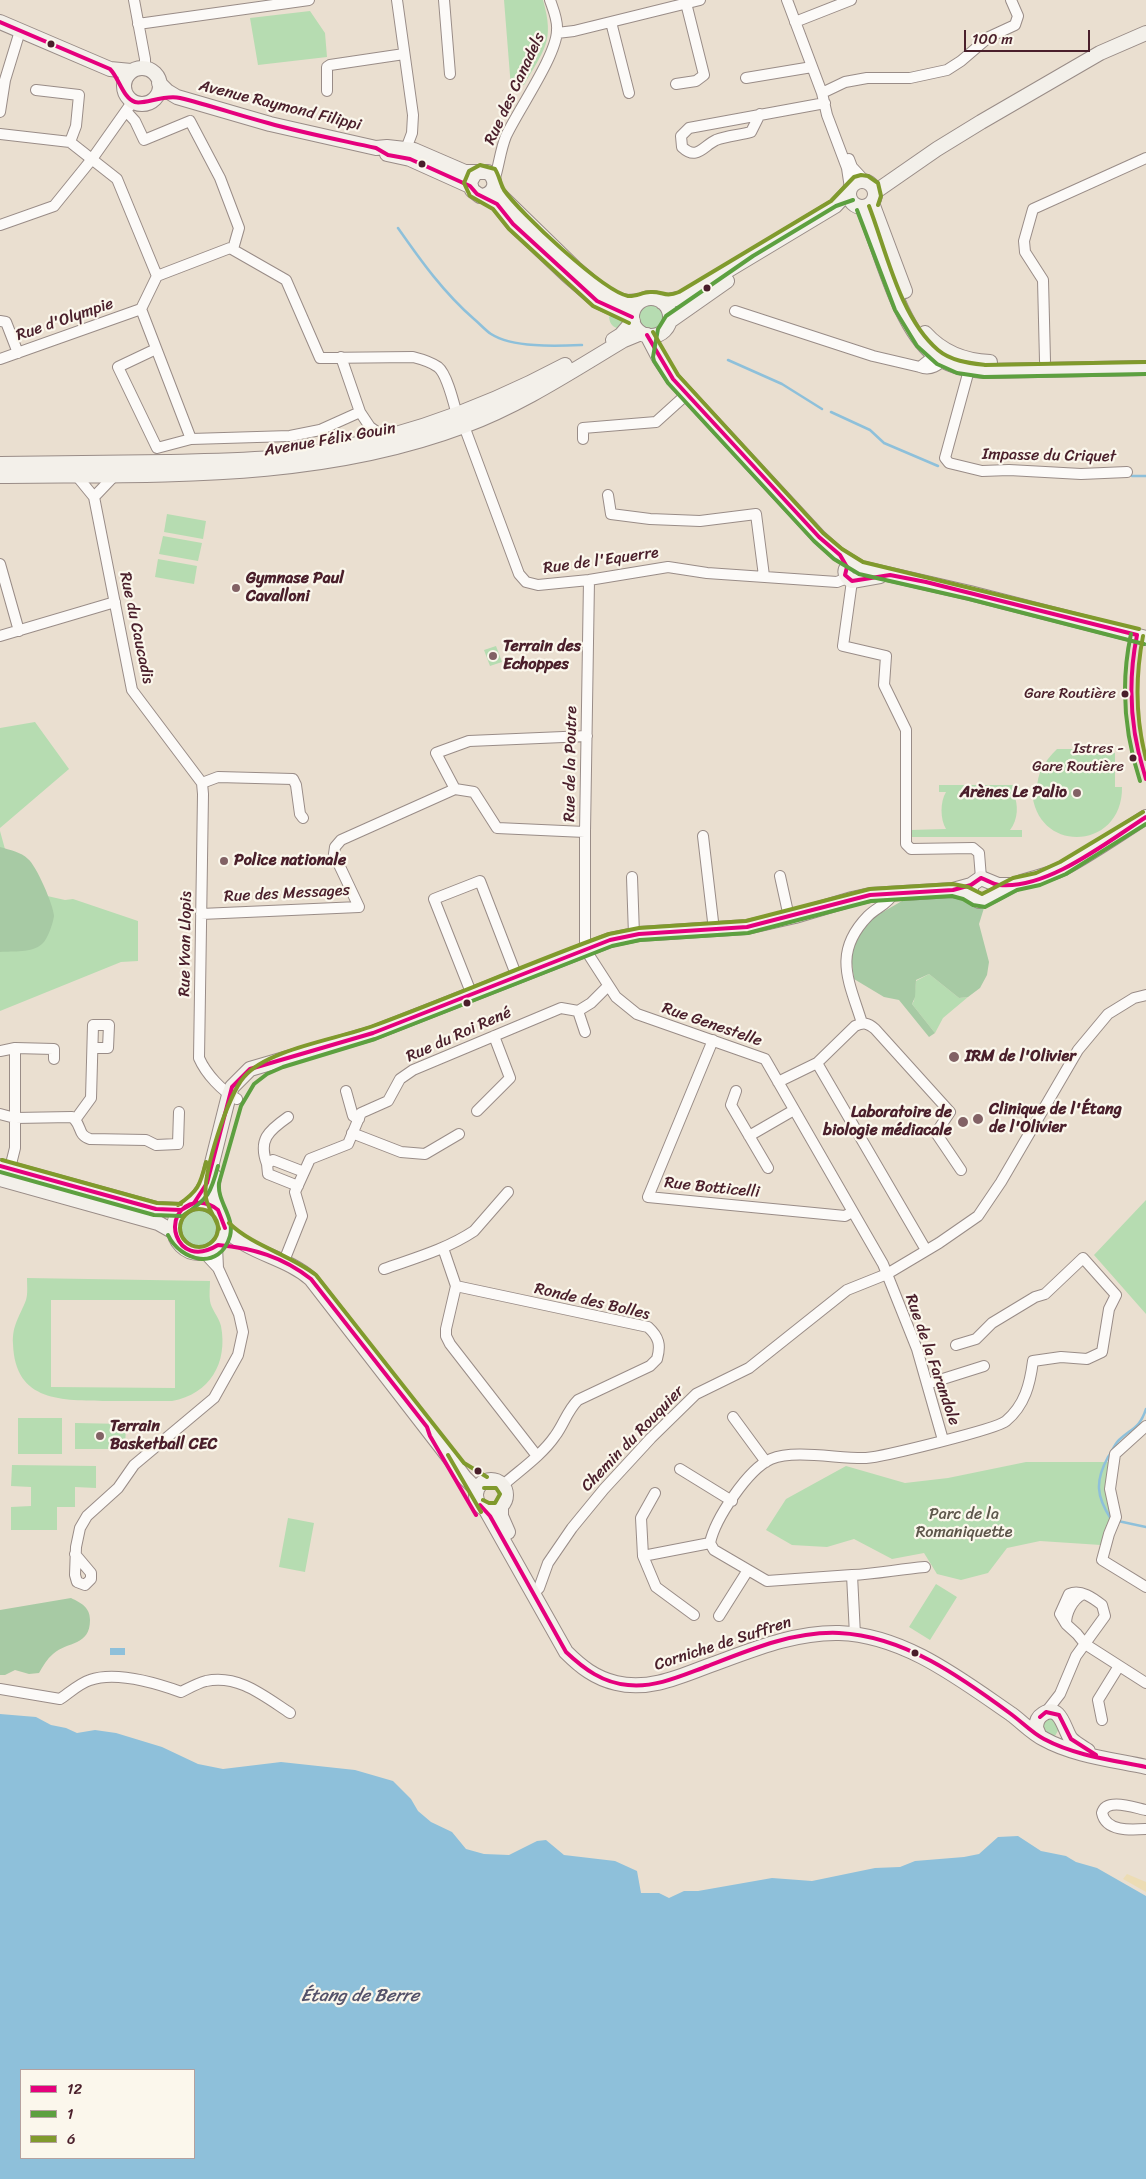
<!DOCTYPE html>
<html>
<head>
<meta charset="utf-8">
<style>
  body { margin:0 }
  #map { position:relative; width:1146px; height:2179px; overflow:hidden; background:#eadfd0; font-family:Sriracha,sans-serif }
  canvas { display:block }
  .legend { position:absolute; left:20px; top:2069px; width:175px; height:90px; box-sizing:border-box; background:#fbf7ec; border:1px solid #b4a19f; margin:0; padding:6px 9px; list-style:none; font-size:15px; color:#4a1f2b }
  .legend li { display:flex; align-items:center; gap:10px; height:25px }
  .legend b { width:25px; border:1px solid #b4a19f }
  .scale { position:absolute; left:964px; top:30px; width:126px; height:22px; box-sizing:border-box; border:2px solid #4a1f2b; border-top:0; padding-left:6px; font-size:15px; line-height:18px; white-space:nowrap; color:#4a1f2b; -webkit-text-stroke:4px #fbf7ec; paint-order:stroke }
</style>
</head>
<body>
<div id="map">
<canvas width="1146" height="2179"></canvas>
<ul class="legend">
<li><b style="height:6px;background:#e5007d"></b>12</li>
<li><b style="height:6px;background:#5da040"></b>1</li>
<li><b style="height:6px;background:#809a2d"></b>6</li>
</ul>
<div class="scale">100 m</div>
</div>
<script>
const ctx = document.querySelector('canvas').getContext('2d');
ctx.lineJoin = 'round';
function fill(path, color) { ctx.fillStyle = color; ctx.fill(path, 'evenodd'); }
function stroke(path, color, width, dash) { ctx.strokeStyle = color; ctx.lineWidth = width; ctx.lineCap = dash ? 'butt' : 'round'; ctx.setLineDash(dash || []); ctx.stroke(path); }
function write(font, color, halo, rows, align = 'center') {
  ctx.font = font + ' Sriracha,sans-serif'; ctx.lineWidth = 4.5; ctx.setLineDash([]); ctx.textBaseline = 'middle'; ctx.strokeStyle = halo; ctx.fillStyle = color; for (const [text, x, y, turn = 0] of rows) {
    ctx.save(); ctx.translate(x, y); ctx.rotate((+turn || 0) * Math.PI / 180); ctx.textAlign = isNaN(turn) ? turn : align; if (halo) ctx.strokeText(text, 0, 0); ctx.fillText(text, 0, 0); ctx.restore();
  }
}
const green = new Path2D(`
  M504,0h39c12,42 1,49 -19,85l-5,-2 -4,5h-4z
  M310,11l15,22 2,24 -69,8 -8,-47z
  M638 317a14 14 0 1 1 28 0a14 14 0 1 1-28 0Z
  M614,312l9,7 1,6 -4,4c-7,-2 -10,-4 -11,-12z
  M167,514l39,7 -3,18 -39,-7z
  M163,536l39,7 -4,18 -39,-7z
  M158,559l39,7 -3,18 -39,-7z
  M496,646l6,16 -12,4 -6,-16z
  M35,722l34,47 -69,59v-100z
  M1057,749h52v3l6,1v34h7c1,64 -86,68 -90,4h5c0,-19 7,-29 20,-42z
  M939,785h81v8h-7c6,11 5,27 -3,37h12v7h-112v-7l36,-1c-6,-10 -6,-27 0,-37h-7z
  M0,831l16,58 49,11 8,-1 65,22v40l-17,1 -121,49z
  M929,974l30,24 9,-1 -25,21 -8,15 -23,-29 2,-3 2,-20z
  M1146,1200v114l-52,-59z
  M197,1208c12,1 23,10 20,24 -11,40 -66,-13 -20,-24z
  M27,1278l183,3c0,6 -1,14 0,20 1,8 9,16 11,25 7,37 -11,68 -49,75 -22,0 -43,0 -65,0 -44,-1 -92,2 -94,-57 -1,-19 7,-28 13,-44 2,-6 1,-15 1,-22zM51,1300h124v88l-124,-1z
  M18,1418h44v36h-44z
  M75,1423l51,1 -1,25h-50z
  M1026,1462h83l-4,27 9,31 -13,25 -61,-4 -33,7 -19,25 -27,7 -24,-6 -13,-21 -32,6 -38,-20 -27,8 -35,-2 -26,-15 20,-31 60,-33 59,17 43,-5z
  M12,1465l84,1v22l-21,-1v20h-18v23h-46v-23l20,-1v-19l-20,-1z
  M288,1518l26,5 -9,49 -26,-5z
  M936,1584l21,13 -27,43 -21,-13z
  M1052,1717l7,12 -4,7 -8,1 -8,-13 2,-3z`);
const forest = new Path2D(`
  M0,847c10,3 21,5 28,12 8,6 26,47 26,57 -1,7 -6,23 -12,28 -10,9 -29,7 -42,8z
  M950,896l30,7 4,5 -5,16 10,38 -2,13 -7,13 -12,9 -9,1 -30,-24 -13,6 -1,17 -3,7 23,29 -6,4 -30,-37 -15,-3 -30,-18 -3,-23 3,-10 13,-25 35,-20z
  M71,1598c10,5 19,9 19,22 0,26 -22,21 -37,34 -6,5 -10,12 -14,19l-10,1 -14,-4 -10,5h-5v-65z`);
const sand = new Path2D(`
  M1127,1874l19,8v10l-23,-13z`);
const water = new Path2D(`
  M110,1648h15v7h-15z
  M0,1714l36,3 15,8 15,3 11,5 18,-3 21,3 46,14 36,17 25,5 58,-7 74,8 38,11 18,18 7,12 13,11 21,10 14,17 18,5 25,1 28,-14 9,-1 18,15 51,6 22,10 4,22h18l10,5 15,-7h14l74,-13 40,3 63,-13 25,-1 15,-6 49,-4 15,-3 19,-17 20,-1 23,15 25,5 10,6 21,6 49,28v283h-1146zM21,2070h173v88h-173z`);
const stream = new Path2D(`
  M398,228c23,33 46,65 76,91 6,5 11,11 17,15 22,14 66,12 91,11
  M728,360l54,24 40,25
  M831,412l39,18 14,13 54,23
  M1132,476h14
  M1111,1519c-15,-23 -16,-38 -3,-62 4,-5 6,-12 11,-17 13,-12 21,-12 27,-31
  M1118,1521l28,6`);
const street = new Path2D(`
  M134,0l11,59v9
  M397,0l16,115 -1,18 -6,16
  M444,0l6,74
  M787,0l35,93 5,22 20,53 3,20
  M611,22l18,71
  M795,22l56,-22
  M138,24l171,-24
  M557,33l17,-2 126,-31
  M746,78l66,-11
  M676,84l20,-3 8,-6 -18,-72
  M36,90l43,5 -3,31 -6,16
  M327,91v-24l3,-2 74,-11
  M822,93l23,-11 22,-4h43l37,-8 14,-9 28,-24 26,-12 3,-9 -7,-16
  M126,111l9,10 9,19 46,-19 30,57 19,50 -6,21
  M0,112l5,-32 15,-49
  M760,114l-9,18c-11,3 -25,4 -35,8 -13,6 -19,21 -34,7l-1,-11 8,-8 136,-25
  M0,134l70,8 47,37 40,97
  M849,159l3,8 13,14
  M494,181c5,-15 6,-30 12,-45 12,-26 51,-81 51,-106 1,-10 -4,-21 -7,-30
  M0,225l54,-19 38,-47 41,-58
  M735,311l138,45 47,11
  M0,321l6,1 12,31
  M933,348l-3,11 -10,8c10,4 20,-1 25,-11
  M156,349l-38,18 39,81 34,-9 99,-3 30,-6 40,-18 -19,-55
  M0,359l141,-50
  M1045,361l-2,-81 -18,-28 -1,-11 9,-32 113,-51
  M969,370l-24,88 4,5 33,8 27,-1 72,4 46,-2
  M360,412l10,15 14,10
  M464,426l55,148 7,8 12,3 51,-5 79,-13 39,6 130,9 10,-4
  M191,439l-50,-130 16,-33 73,-28 56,32 34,78 93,-1c8,2 18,5 25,10 9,7 16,37 19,48
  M583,439v-11l73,-6 31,-28
  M76,475l18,22 38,193 70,93 1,11 -4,264c7,16 23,33 38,41
  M608,495l3,19 39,5 50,2 56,-7 8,62
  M94,497l21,-22
  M0,564l19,67
  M589,580l-4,252v117l31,48 21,17 128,45 118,205 34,85 26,91
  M852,581l-9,65 43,10 -2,29 22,45v114l5,5 62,-1 6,5 2,25
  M0,636l115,-34
  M202,783l16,-6 75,2 3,6 4,29 3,4
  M455,789l-19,-36 33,-12 118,-5
  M703,836l11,94
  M780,876l9,41
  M632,877l2,58
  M201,914l158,-7 -25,-53 1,-7 6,-7 114,-51 19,3 23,36 88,4
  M472,995l-38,-96 46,-18 37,96
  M578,1011l7,21
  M862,1023c-13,-42 -30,-70 6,-107 9,-9 19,-11 26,-23
  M713,1040l-65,157 197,19 7,-4
  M0,1051l15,-3 39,1v10
  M817,1063l109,187
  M778,1082l39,-19 38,-37c9,-4 13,-3 20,3l75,83 -14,21 25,37
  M346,1091l7,25 6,3
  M736,1091l-5,14 37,63
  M477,1111l33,-33 -16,-42
  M0,1114l15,4 57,-1 3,3
  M75,1120l16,-22 2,-73h16l-1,23h-15
  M75,1120c7,8 3,15 15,19l56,1 10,5 22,-1 1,-32
  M352,1133l49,19 24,2 34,-20
  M749,1136l45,-26
  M267,1164c-9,-24 1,-33 21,-47
  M10,1168l5,-20v-100
  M298,1186l-30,-12 -1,-10 6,-4 31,12
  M217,1247l1,21
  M443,1248l13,38 -10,43v7l4,8 87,112
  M284,1261l18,-45 -7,-24 15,-33 38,-15 13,-31 27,-12 12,-22 13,-9 148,-62 17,3 13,-8 17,-17
  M384,1269c31,-11 63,-20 90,-38l34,-39
  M456,1286l192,41c11,10 13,18 9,32l-7,7 -72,34c-11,11 -14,24 -23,36 -13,19 -35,34 -52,49
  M927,1384l57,-18
  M733,1417l33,45
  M1146,1426l-31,28 -5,35 6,28 -7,17 -7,26 44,27
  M680,1469l52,32
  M655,1493l-14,25 2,38 13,31 38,28
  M75,1554l16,19v6l-6,6 -8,-3 -2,-7 1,-28 4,-19 7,-12 31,-28 16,-23 80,-67 24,-43 5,-23 -4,-18 -21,-46 -14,-15
  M643,1556l67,-13
  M852,1575c25,-1 47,-6 73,-8
  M533,1594l6,-6 9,-25 24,-35 32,-39 47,-51 45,-44 53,-26 98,-78 40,-16 52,-31 39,-27 23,-34 77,-132 30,-36 26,-16 12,-3
  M1083,1594c-11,6 -17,19 -17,30l11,10 8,10 61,39
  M719,1616l29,-46
  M855,1635l-3,-60 -85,6 -53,-31 -4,-7c5,-24 38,-74 61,-84 24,-10 68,0 95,-1 16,-1 131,-29 140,-37 19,-16 24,-37 27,-60l28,-4 26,2 15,-7 7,-43 7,-14 -33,-37 -38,36 -10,3 -43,26 -16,16 -20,6
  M0,1689l60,10c9,-6 20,-16 30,-19 26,-9 66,3 91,12 8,-4 17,-9 25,-11 32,-7 58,15 84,32
  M1046,1712l14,-18 16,-38 29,-40 -3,-11c-9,-7 -21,-16 -33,-11l-9,20 6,10
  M1102,1720l-4,-20 21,-34
  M1146,1810c-11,-2 -40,-13 -44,3 4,19 29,17 44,16`);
const secondary = new Path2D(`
  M0,22l110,47 21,2
  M124 86a18 18 0 1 1 36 0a18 18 0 1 1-36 0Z
  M159,83l8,8 10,6 93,27 106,24 11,-1 27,3 51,22h23c11,9 7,23 -8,24l-8,-6 -2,-8 6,-10
  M387,154l23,5 60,27
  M849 194a13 13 0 1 1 26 0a13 13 0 1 1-26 0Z
  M875,192l62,-43 44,-27 119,-69 46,-20
  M500,195l75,73 27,23 13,8 12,3 14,-1
  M484,196l13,8 16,20 55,52 29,25 35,16
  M872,203l33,88
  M863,208c18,42 35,118 71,147 14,11 34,15 51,16l161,-3
  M632 317a19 19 0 1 1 38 0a19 19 0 1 1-38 0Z
  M662,302l20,-4 153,-92 14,-15
  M670,321l57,-40
  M925,333c17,19 39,28 65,29
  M647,335l12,23 14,21 146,158 19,17 23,14 109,25 176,45
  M613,340l8,-5 12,-14
  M0,464c55,-1 111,-1 166,-2 39,-1 78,-1 117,-5 99,-12 194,-45 282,-92
  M0,476c156,-2 315,6 464,-50 57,-21 108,-55 160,-86l17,-7
  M853,564c-10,2 -10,13 -1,17l28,-5
  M953,890l13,3 13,8c7,0 25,-12 34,-16 17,-7 35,-9 51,-17 28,-15 55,-34 82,-51
  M971,893v-8l10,-7 17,7h11
  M0,1166l156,43 25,1
  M214,1176l-2,17 4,15
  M0,1179l158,44 16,9
  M174 1228a25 25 0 1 1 50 0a25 25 0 1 1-50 0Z
  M194,1203l13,-20 22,-88 3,-8 18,-18 123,-36 237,-93 29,-6 108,-7 48,-11 57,-17 18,-4 83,-5 18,-5
  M225,1228c23,26 60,28 86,51l154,199 12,12
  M476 1495a15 15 0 1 1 30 0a15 15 0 1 1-30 0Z
  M501,1507v9l7,16
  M486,1510l80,142c15,15 29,26 50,31 32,8 63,-6 92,-17 42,-15 85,-34 131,-33 65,2 121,46 172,81 11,8 21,19 33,25 28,16 70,21 102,28
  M1039,1735l-3,-7c0,-6 2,-11 7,-14 18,-11 21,16 28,25 5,5 11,8 17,12`);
const bus1 = new Path2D(`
  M0,22l110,47c9,9 13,29 25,33 9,3 29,-8 45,-4 29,7 58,17 88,25 35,10 72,17 108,25l12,7 22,4 60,27
  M470,186l7,8 20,10 16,20 84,77 35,16
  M647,335l26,44 146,158 21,18 7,12
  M847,567l-2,8 7,6 38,-6 36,7 211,53
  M1137,635c-10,50 -7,96 9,144
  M0,1166l156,43 25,1
  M181,1210l13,-7 13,-20 25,-96 18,-18 123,-36 237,-93 29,-6 108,-7 123,-32 83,-5 18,-5 10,-7c6,2 11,6 18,7 48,5 108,-43 147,-68
  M218,1245c35,3 65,12 93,34l116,148 3,9 46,79
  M218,1245c-44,27 -59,-37 -22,-42 8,-1 16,2 22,7l7,18
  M480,1505l10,11 76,136c18,17 37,31 62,33 28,3 55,-10 80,-19 41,-16 86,-35 131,-33 65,3 122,44 172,81 11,8 21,19 33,25 32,17 68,21 102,28
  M1040,1717l6,-5 13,3 12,24 25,16`);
const bus2 = new Path2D(`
  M853,200l-17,6 -83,50 -87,60 -8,13 -5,28 1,4 14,22 146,158 20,18 25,15 110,25 175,45
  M857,210l38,100 22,36 20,18 20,9 27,4 162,-3
  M1131,634c-11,51 -7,98 9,147
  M0,1172l154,43 27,1
  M184,1215c24,-16 27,-22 34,-49
  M168,1235c13,27 52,36 62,1 5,-19 -13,-34 -11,-53l22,-77 13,-22 13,-10 16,-7 92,-28 237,-93 28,-6 108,-7 123,-32 81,-5 11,3 10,6 12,2 32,-17 23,-5 26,-11 80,-50`);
const bus3 = new Path2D(`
  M869,206c17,44 31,112 69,144 13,11 31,13 47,15l161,-3
  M629,323l-36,-17 -84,-77 -16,-20 -23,-13 -6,-13 5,-12 11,-6 15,4c4,6 5,14 9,21 15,22 99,101 124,106 7,1 15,-4 22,-4 13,-1 14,6 29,0l152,-91 23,-24 7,-2 7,1 10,7 3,13 -3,9
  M653,332l25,43 145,158 19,16 21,13 276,67
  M1143,636c-8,42 -8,81 3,123
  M2,1160l155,43 24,1
  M178,1205c20,-14 22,-19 28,-43
  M180 1228a19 19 0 1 1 38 0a19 19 0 1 1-38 0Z
  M229,1223c25,24 60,31 87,52l148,188 23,14
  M219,1229c-3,-11 -11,-20 -13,-31 -4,-24 22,-103 38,-121 23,-28 94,-38 129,-51 79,-29 156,-63 236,-92l30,-6 107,-7 124,-32 83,-5 15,3 14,7 31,-16 23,-5 24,-11 83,-50
  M448,1455l33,57
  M483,1500l6,3h6l5,-9 -4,-6h-12`);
const markers = [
  [51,44,4.5,"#4a1f2b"],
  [422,164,4.5,"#4a1f2b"],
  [707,288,4.5,"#4a1f2b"],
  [236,588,5,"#826265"],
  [493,656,5,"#826265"],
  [1125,694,4.5,"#4a1f2b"],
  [1133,758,4.5,"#4a1f2b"],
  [1077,793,5,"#826265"],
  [224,861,5,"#826265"],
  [467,1003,4.5,"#4a1f2b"],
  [954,1057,6,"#826265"],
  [978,1119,6,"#826265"],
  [963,1122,6,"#826265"],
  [100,1436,5,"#826265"],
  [478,1471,4.5,"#4a1f2b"],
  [915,1653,4.5,"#4a1f2b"]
];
const busNames = [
  ["Gare Routière",1116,694],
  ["Istres -",1124,749],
  ["Gare Routière",1124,767]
];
const streetNames = [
  ["Rue des Canadels",515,89,-65],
  ["Avenue Raymond Filippi",280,106,14],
  ["Rue d'Olympie",65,320,-19],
  ["Avenue Félix Gouin",330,440,-10],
  ["Impasse du Criquet",1049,456,1],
  ["Rue de l'Equerre",601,561,-8],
  ["Rue du Caucadis",136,628,78],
  ["Rue de la Poutre",571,764,-89],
  ["Rue des Messages",287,894,-3],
  ["Rue Yvan Llopis",186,944,-89],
  ["Rue Genestelle",712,1025,19],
  ["Rue du Roi René",459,1035,-24],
  ["Rue Botticelli",712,1188,6],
  ["Ronde des Bolles",592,1302,13],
  ["Rue de la Farandole",932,1360,71],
  ["Chemin du Rouquier",633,1439,-46],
  ["Corniche de Suffren",723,1644,-18]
];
const poiNames = [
  ["Gymnase Paul",246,579],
  ["Cavalloni",246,597],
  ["Terrain des",503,647],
  ["Echoppes",503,665],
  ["Arènes Le Palio",1067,793,"right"],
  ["Police nationale",234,861],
  ["IRM de l'Olivier",965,1057],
  ["Clinique de l'Étang",989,1110],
  ["de l'Olivier",989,1128],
  ["Laboratoire de",952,1113,"right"],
  ["biologie médiacale",952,1131,"right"],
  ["Terrain",110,1427],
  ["Basketball CEC",110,1445]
];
const parkNames = [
  ["Parc de la",964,1515],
  ["Romaniquette",964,1533]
];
const waterNames = [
  ["Étang de Berre",360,1996]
];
fill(green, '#b6dcb1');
fill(forest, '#a7caa4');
fill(sand, '#ecdcb4');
fill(water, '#8ec0da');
stroke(stream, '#8ec0da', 2.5);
stroke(street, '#998c87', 12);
stroke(secondary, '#998c87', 16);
stroke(street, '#fcfaf8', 10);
stroke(secondary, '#f3f0ea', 14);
stroke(bus1, '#e5007d', 4);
stroke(bus2, '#5da040', 4);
stroke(bus3, '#809a2d', 4);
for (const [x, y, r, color] of markers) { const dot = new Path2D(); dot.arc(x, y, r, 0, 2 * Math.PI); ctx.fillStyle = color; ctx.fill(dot); stroke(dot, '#fbf7ec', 2); }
write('15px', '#4a1f2b', '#fbf7ec', busNames, 'right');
write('16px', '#4a1f2b', '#fbf7ec', streetNames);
write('bold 16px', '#4a1f2b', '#fbf7ec', poiNames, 'left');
write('16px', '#5e574c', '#fbf7ec', parkNames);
write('italic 18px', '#54526a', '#fbf7ec', waterNames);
</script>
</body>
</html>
